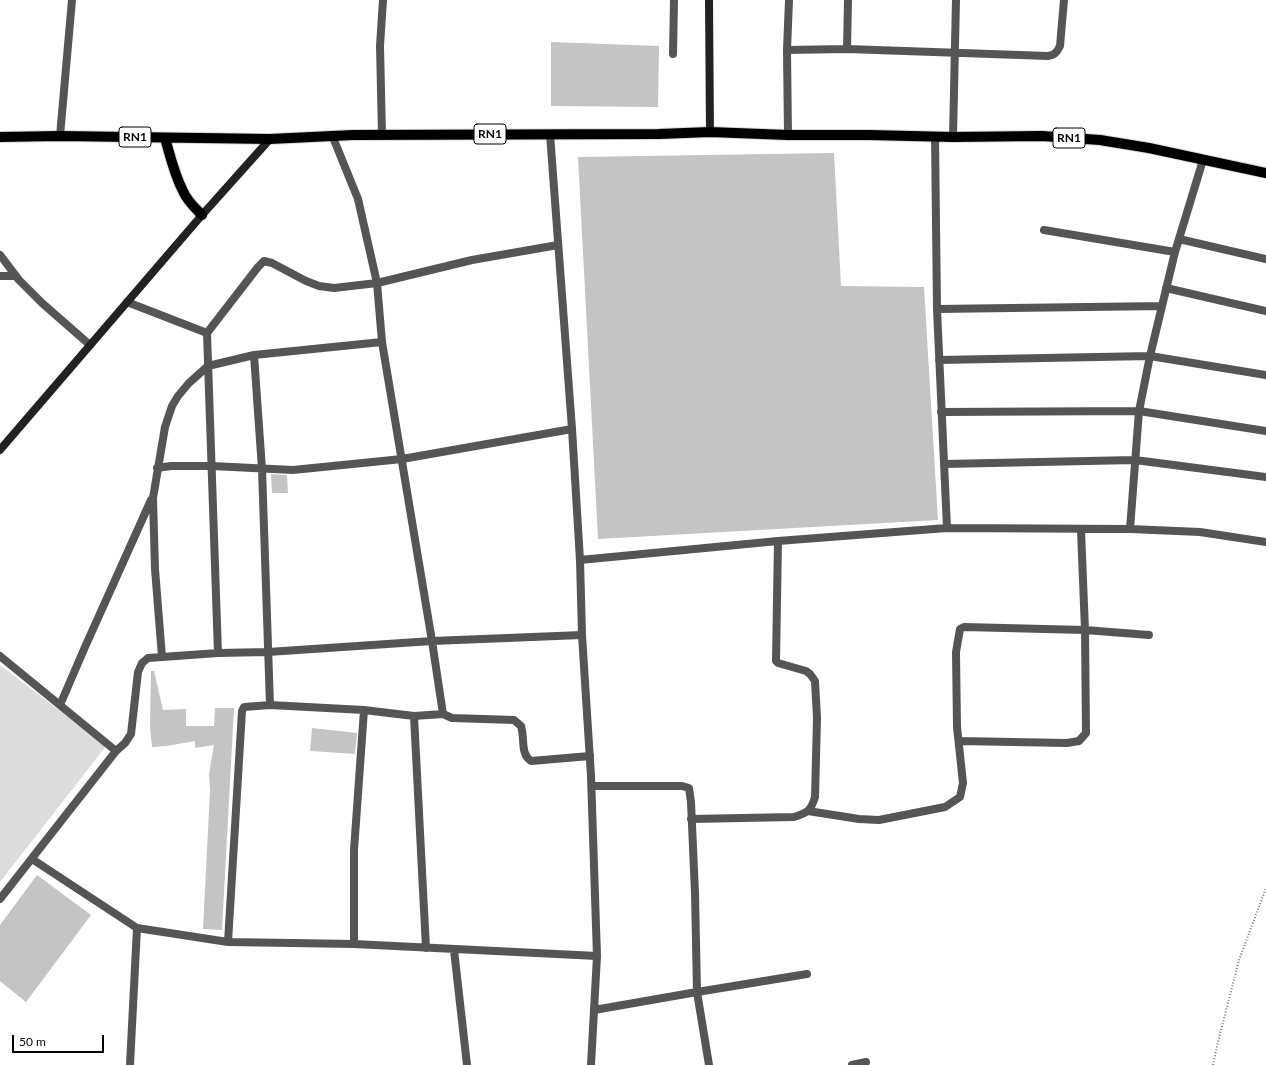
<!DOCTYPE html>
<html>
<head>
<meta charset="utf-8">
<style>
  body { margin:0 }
  #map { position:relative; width:1266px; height:1065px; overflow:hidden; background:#fff; font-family:Lato,sans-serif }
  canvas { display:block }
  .scale { position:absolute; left:12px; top:1035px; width:92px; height:18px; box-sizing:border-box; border:2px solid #000; border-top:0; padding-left:5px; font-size:12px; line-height:14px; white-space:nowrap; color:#000; -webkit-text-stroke:3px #fff; paint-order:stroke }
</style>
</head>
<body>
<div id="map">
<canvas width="1266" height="1065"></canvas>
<div class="scale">50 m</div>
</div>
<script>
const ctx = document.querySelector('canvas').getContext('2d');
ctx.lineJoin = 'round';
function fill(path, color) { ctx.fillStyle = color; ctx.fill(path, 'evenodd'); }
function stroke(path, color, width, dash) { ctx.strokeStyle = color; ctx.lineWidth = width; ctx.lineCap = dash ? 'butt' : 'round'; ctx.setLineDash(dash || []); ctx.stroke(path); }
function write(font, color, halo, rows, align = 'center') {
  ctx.font = font + ' Lato,sans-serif'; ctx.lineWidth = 3.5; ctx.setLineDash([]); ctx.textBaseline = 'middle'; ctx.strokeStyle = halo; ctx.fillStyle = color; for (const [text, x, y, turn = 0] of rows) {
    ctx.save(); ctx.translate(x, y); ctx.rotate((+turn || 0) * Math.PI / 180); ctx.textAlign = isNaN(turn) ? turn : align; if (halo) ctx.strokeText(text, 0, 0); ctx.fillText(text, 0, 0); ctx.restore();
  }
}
const green = new Path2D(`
  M0,665l106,81 -106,136z`);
const building = new Path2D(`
  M551,42l108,4 -1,61 -107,-1z
  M834,153l7,133 83,1 14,233 -340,19 -20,-382z
  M271,474l16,1 1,18h-16z
  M151,671h3l9,39 23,-1v17h28l1,-18h19l-12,222 -19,-1 7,-138 -1,-17 5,-29 -19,3v-7l-28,5 -15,1 -2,-20z
  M312,728l45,5 -2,21 -14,-1 -31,-2z
  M37,875l54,40 -65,87 -26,-21v-56z`);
const path = new Path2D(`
  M1213,1065l5,-23 21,-82 27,-72`);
const minor = new Path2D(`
  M848,0l-1,49 201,7c7,-1 9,-4 12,-10l4,-46
  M787,50l60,-1
  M673,54l1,-54
  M332,135l26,64 19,84 5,59 50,299 11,73
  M382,135l-2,-89 3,-46
  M788,135l-1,-85 2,-50
  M935,136l2,173 10,219
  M953,137l3,-137
  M1044,230l131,22
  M1179,239l87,20
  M0,255l19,25 23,23 48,42
  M0,276h16
  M1166,288l100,23
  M127,302l80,31 51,-66 6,-6 8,2 34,18 13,5 15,2 43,-5 95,-23 86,-15
  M937,309l225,-3
  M207,333l11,320
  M254,355l8,114 8,236
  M939,360l211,-4 116,19
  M941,412l198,-1 127,20
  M944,464l191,-4 131,17
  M157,468l14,-2h41l81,4 109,-11 170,-30
  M1130,529l9,-118 11,-55 25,-104 28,-92
  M580,560l198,-19 169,-13 183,1 70,3 66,10
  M0,656l116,95
  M162,657l-7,-88 -2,-71 12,-71 7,-21 6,-10 11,-13 19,-17 46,-11 128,-13
  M60,705l25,-58 66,-147
  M414,716l12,232
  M959,741l108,2 12,-2 7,-8 -1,-103 -4,-100
  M592,786h90l7,2 2,14 4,91 2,99 -103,18
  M808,811l51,8 20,1 66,-13 15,-10 3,-14 -6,-56 -1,-75 4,-23 4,-2 121,3 64,5
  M691,819l103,-2c13,-4 17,-6 21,-20l2,-79 -2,-37 -5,-7 -4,-3 -28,-8 -2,-2 2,-120
  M32,859l105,69 91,14 126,2 243,12
  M0,899l116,-148 9,-8 6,-9 7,-62 4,-9 6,-5 70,-5 50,-1 164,-11 150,-6
  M228,942l14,-231 2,-4 26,-2 94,5 50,6 29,-2 9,4 62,2 7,6c4,12 -1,28 10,35l59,-5
  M354,944v-94l10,-140
  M454,950l13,115
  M130,1065l7,-137
  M709,1065l-12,-73 110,-18
  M852,1065l14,-3`);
const tertiary = new Path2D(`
  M550,134l22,295 8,131 2,75 9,141 6,180 -6,109
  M60,136l12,-136`);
const secondary = new Path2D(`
  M709,0l1,132
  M0,450l202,-235 68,-76`);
const primary = new Path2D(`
  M0,137l60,-1 210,3 83,-4 306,-1 51,-2 78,3h81l84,2 89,-1 58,4 49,8 117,25
  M165,138c5,17 9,36 18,53 4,10 12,17 19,24`);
const shields = [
  [490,134,32],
  [135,137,32],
  [1069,138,32]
];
const shieldNames = [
  ["RN1",490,134],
  ["RN1",135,137],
  ["RN1",1069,138]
];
fill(green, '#dcdcdc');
fill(building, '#c4c4c4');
stroke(primary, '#dbdbdb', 12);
stroke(path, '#777', 2, [1, 2]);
stroke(minor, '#555', 8);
stroke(tertiary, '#555', 8);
stroke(secondary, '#222', 8);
stroke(primary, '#000', 10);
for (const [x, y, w] of shields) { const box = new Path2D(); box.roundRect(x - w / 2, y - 10, w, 20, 3); ctx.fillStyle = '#fff'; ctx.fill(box); stroke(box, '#000', 1); }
write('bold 12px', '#000', null, shieldNames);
</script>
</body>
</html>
